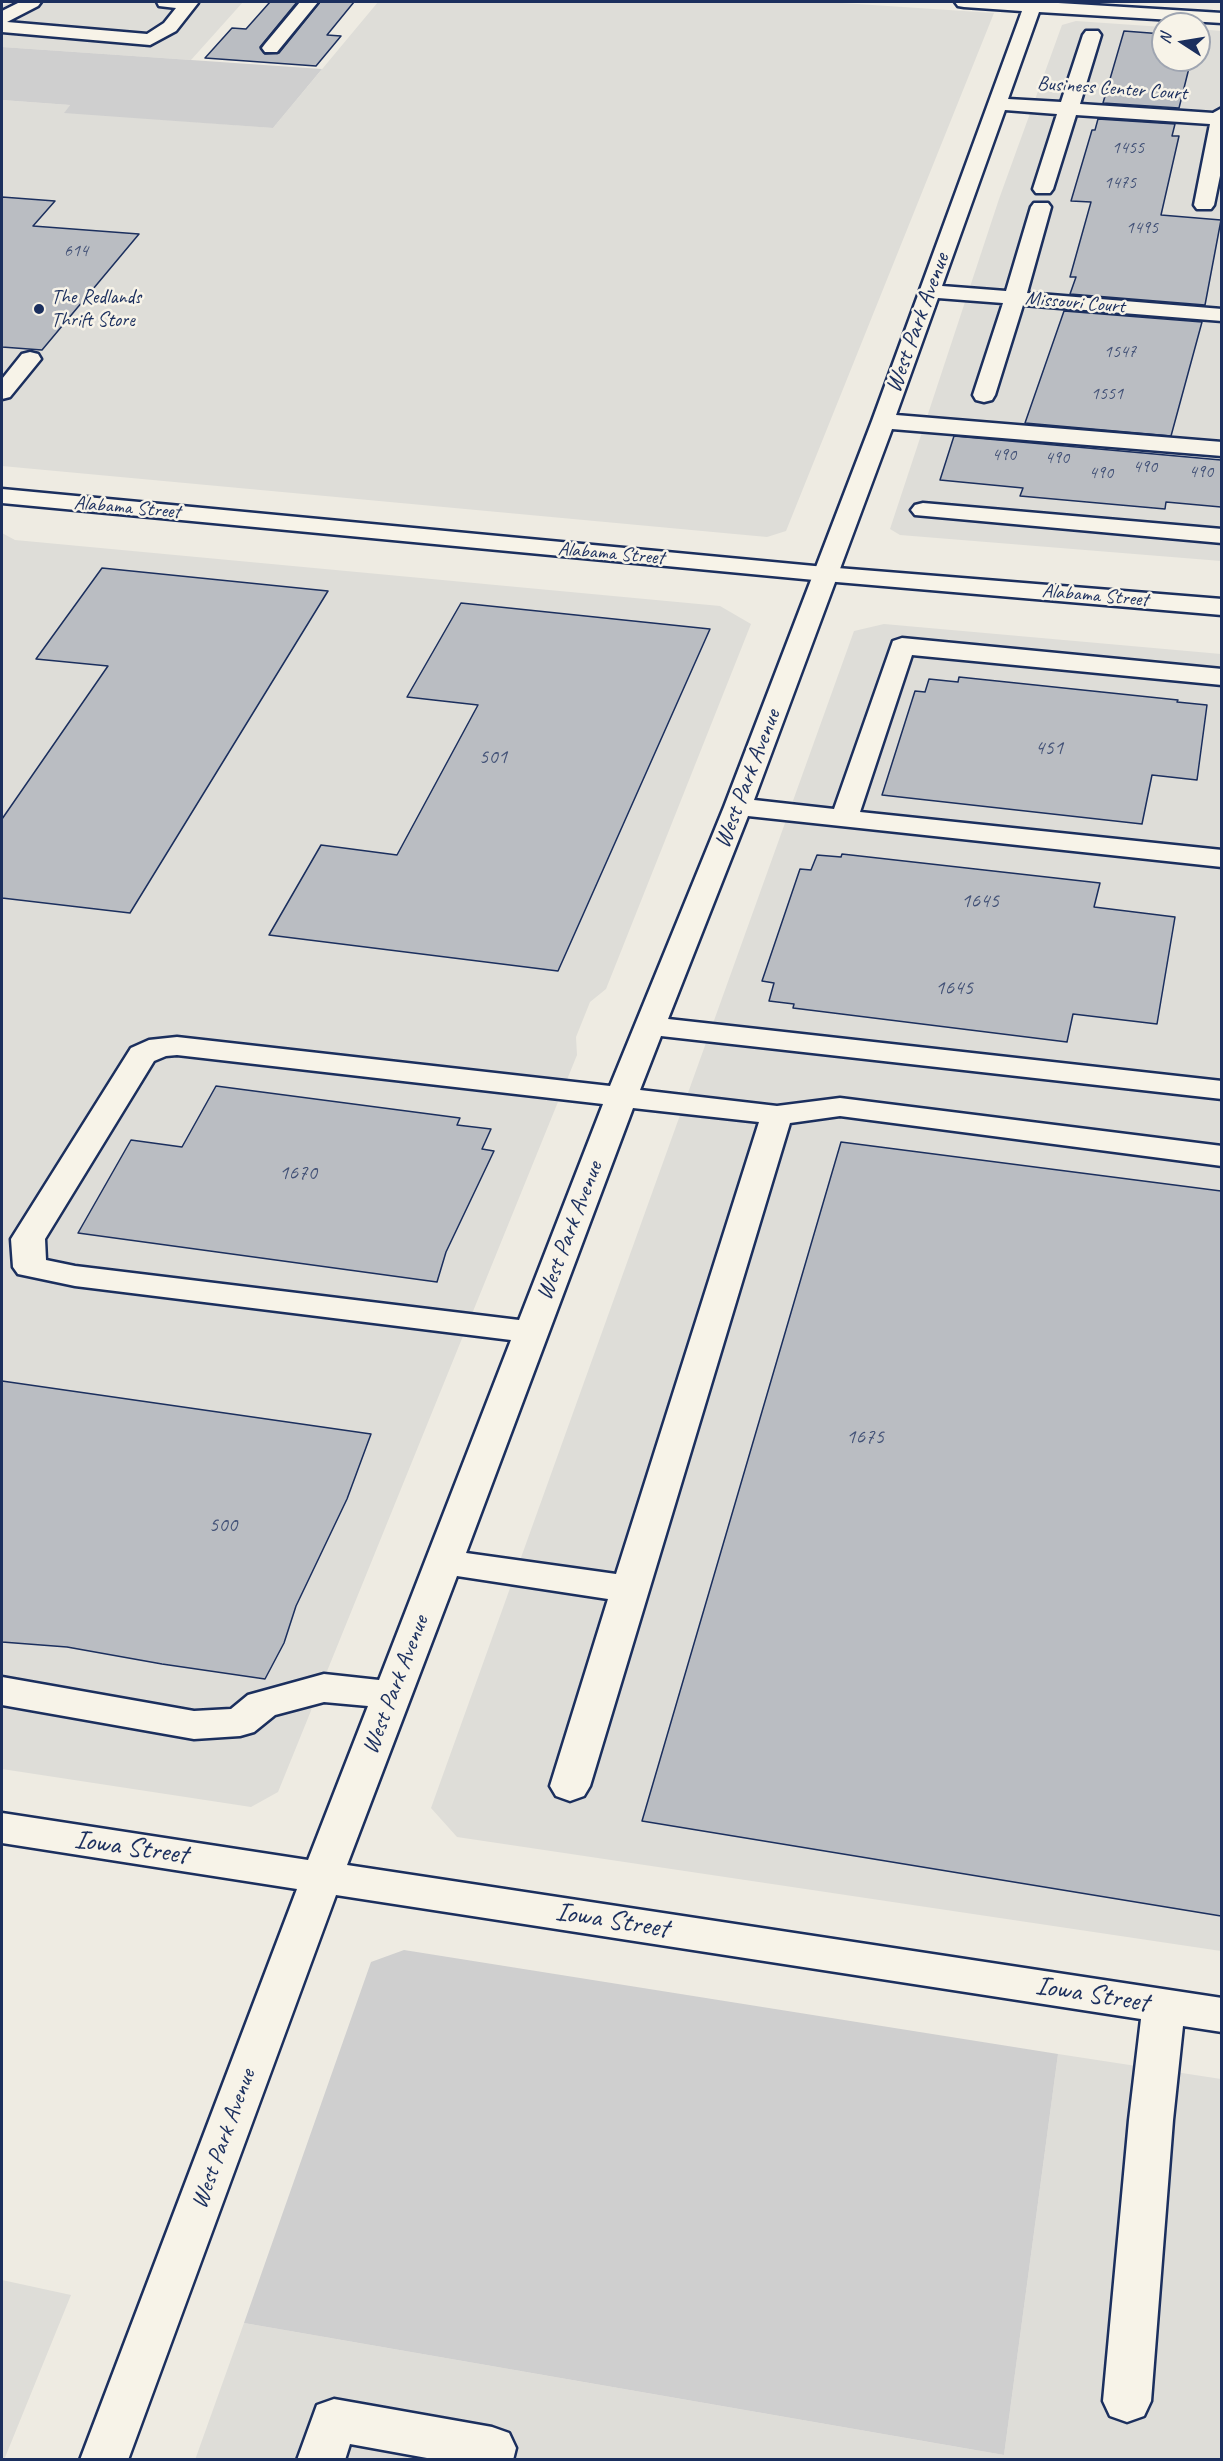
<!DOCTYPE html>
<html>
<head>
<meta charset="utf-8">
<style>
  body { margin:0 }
  #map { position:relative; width:1223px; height:2461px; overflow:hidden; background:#eeebe2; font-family:Caveat,sans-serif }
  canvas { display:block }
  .frame { position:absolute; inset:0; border:3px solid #1b2f5e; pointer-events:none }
  .north { position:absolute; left:1151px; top:12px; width:60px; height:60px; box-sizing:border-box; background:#f7f3e8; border:2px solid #9fa5b1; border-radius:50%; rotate:282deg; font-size:16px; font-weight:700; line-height:24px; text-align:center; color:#1b2f5e }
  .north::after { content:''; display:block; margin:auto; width:21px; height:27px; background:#1b2f5e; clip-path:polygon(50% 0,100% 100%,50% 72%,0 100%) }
</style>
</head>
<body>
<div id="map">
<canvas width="1223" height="2461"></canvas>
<div class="frame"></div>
<div class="north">N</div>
</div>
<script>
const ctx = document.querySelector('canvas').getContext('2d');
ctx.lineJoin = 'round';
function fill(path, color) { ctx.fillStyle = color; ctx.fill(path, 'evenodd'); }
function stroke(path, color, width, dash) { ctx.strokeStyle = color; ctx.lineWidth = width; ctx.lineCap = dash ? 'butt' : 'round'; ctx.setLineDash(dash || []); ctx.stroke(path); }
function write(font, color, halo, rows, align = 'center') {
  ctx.font = font + ' Caveat,sans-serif'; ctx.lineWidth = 5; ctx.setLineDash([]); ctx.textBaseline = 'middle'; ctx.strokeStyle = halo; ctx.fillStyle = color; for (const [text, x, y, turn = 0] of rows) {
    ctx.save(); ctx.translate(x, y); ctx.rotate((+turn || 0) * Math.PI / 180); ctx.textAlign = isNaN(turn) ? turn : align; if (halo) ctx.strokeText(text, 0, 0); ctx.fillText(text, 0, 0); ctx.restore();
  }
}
const built = new Path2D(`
  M11,2h232l-52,58 -189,-13v-41z
  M378,2h449l167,11 -208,518 -19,6 -765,-71v-366l68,5 -5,7 208,16z
  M1076,21l87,6v33h36v-31l22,2v530l-321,-26 -10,-6 109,-330 63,-174z
  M2,533l13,7 705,66 31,18 -145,365 -16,13 -14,35 1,18 -299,737 -27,15 -249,-38z
  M884,624l337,30v1297l-764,-114 -26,-29 423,-1177z
  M1058,2054l163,25v380l-1026,1 49,-137 760,132z
  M2,2280l69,15 -67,165 -2,-1z`);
const green = new Path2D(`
  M2,47l320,22 -49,59 -209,-15 6,-8 -68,-5z
  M404,1950l654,104 -54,401 -760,-132 127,-361z`);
const building = new Path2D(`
  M270,2h27l-37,45 5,7 14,-1 41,-51h34l-27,33 14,1 -25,30 -111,-8 27,-30 14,1z
  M1124,31l39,3v26h28l-12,48 -76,-5z
  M1098,119l77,5 -3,12h7l-18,79 60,5 -16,85 -135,-11 6,-17h-6l21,-75 -20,-1 21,-71h3z
  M2,197l53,4 -22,25 106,8 -97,116 -40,-3z
  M1064,311l138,11 -31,114 -146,-13z
  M954,436l267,24v47l-55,-5 -1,7 -145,-13 3,-8 -83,-8z
  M102,568l226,23 -198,322 -128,-15v-79l106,-153 -72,-7z
  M461,603l249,26 -152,342 -289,-36 52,-90 76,10 81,-150 -71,-8z
  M959,677l219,23 -1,2 30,3 -10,75 -45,-5 -10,49 -260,-29 33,-104 10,1 4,-13 29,3z
  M842,854l258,29 -6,24 81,10 -18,107 -84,-10 -6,28 -274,-34 1,-4 -25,-3 5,-18 -12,-2 38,-112 11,1 6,-15 24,2z
  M216,1086l244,32 -3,7 34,4 -9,20 12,2 -48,101 -9,30 -359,-49 53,-93 51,7z
  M841,1142l380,49v725l-579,-95z
  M2,1381l369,53 -24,65 -51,107 -12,37 -19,36 -103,-15 -95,-17 -65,-5z`);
const minor = new Path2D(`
  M20,2h21l-3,4 -31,16 140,12 17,-11 12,-15 -17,-2 -2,-4 41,1 -22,28 -26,14 -148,-13v-21z
  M300,2h18l-41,50h-12l-3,-4 3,-4z
  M955,2h87l180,11v10l-183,-11 -31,87 53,3 22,-67 3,-4h12l3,4 -21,69 133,9 9,-5v58l-8,39 -3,4h-14l-3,-4 16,-81 -134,-9 -23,74 -3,4h-14l-3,-4 24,-75 -52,-4 -63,176 64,5 25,-84 3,-4h14l3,4 -24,86 195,16v12l-199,-16 -28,90 -3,5 -8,2 -8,-2 -3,-5 30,-92 -65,-5 -42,117 326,27v14l-330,-27 -138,371 80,9 59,-168 9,-3 320,31v16l-310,-30 -52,157 362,38v17l-474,-51 -80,203 554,62v18l-561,-63 -21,54 137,16 63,-8 382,48v20l-382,-50 -50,7 -200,663 -6,10 -14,5 -14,-5 -6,-10 58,-187 -151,-23 -110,289 875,133v34l-39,-6 -10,94 -22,281 -7,15 -17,6 -17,-6 -7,-15 26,-281 12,-101 -805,-124 -208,565h-48l217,-571 -295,-46v-30l306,47 60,-154 -44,-4 -49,13 -21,17 -14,4 -46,3 -192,-34v-28l192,34 37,-2 17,-14 76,-21 55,6 132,-340 -436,-54 -57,-12 -5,-7 -2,-28 120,-191 18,-8 28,-3 433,49 114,-279 148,-386 150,-410 -58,-4 -6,-1zM177,1055l426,49 -84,216 -444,-54 -29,-6 -1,-21 109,-178 12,-5zM633,1108l126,14 -143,452 -150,-21z
  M30,352l8,2 3,5 -31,38 -8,2v-20l20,-25z
  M923,503l299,26v14l-307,-28 -4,-5 4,-5z
  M334,2399l158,28 17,6 7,15 -3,12h-75l-88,-16 -5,16h-48l20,-55z`);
const major = new Path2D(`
  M2,489l823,78 397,32v16l-397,-34 -823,-78z`);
const markers = [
  [39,309,6,"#1b2f5e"]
];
const farNumbernames = [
  ["1455",1128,148],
  ["1475",1120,183],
  ["1495",1142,228],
  ["614",76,251],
  ["1547",1120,352],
  ["1551",1107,394],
  ["490",1004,455],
  ["490",1057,458],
  ["490",1145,467],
  ["490",1201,472],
  ["490",1101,473]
];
const farStreetnames = [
  ["Business Center Court",1112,89,4],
  ["Missouri Court",1075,303,5],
  ["Alabama Street",127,508,5],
  ["Alabama Street",611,554,5],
  ["Alabama Street",1095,596,5]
];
const farPoinames = [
  ["The Redlands",51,298],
  ["Thrift Store",51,321]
];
const numberNames = [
  ["451",1049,748],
  ["501",493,757],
  ["1645",980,901],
  ["1645",954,988],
  ["1670",298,1173],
  ["1675",865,1437],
  ["500",223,1525]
];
const streetNames = [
  ["West Park Avenue",918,323,-70],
  ["West Park Avenue",748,779,-69],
  ["West Park Avenue",570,1231,-69],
  ["West Park Avenue",396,1685,-69],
  ["West Park Avenue",224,2139,-70]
];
const nearStreetnames = [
  ["Iowa Street",131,1848,8],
  ["Iowa Street",612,1921,9],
  ["Iowa Street",1092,1995,9]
];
fill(built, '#deddd8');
fill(green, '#cfcfcf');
fill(building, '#babdc2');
stroke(building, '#1b2f5e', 1.5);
stroke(minor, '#1b2f5e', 5);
stroke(major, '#1b2f5e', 5);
fill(minor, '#f7f3e8');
fill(major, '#f7f3e8');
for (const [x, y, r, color] of markers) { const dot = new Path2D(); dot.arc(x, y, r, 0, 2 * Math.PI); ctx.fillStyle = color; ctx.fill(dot); stroke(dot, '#f7f3e8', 2); }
write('18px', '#435277', null, farNumbernames);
write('20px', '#1b2f5e', '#f7f3e8', farStreetnames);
write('20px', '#1b2f5e', '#f7f3e8', farPoinames, 'left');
write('21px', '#435277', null, numberNames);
write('24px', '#1b2f5e', '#f7f3e8', streetNames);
write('28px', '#1b2f5e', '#f7f3e8', nearStreetnames);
</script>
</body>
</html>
